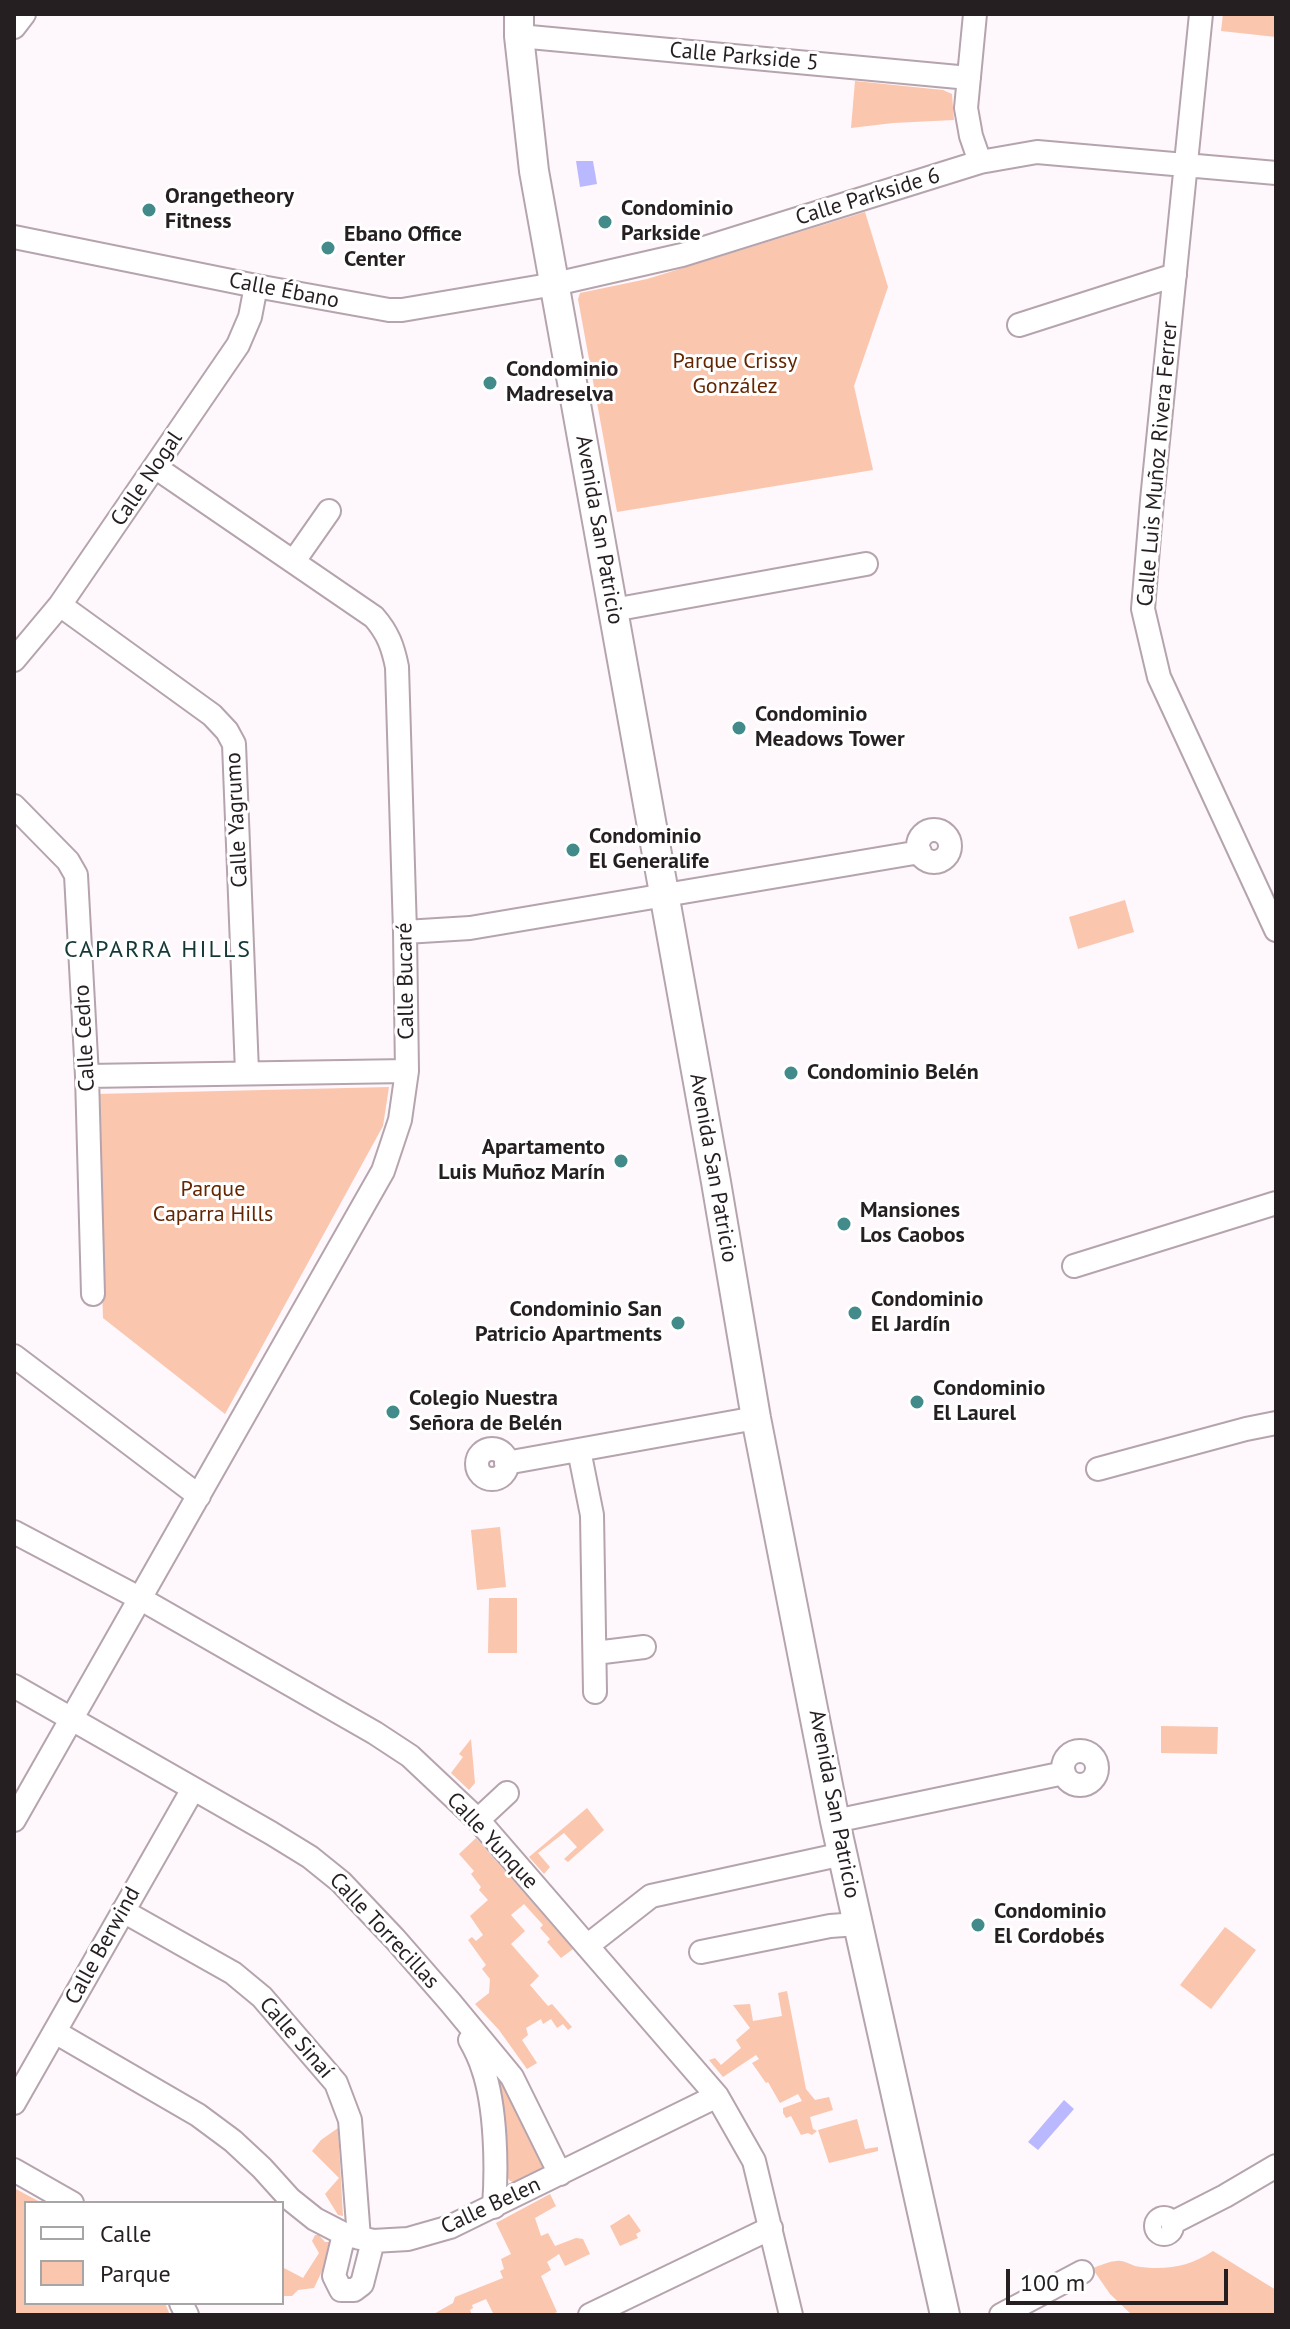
<!DOCTYPE html>
<html>
<head>
<meta charset="utf-8">
<style>
  body { margin:0 }
  #map { position:relative; width:1290px; height:2329px; overflow:hidden; background:#fef7fb; font-family:"PT Sans",sans-serif }
  canvas { display:block }
  .frame { position:absolute; inset:0; border:16px solid #251f22; pointer-events:none }
  .legend { position:absolute; left:24px; top:2201px; width:260px; height:104px; box-sizing:border-box; background:#fff; border:2px solid #a8a5a7; margin:0; padding:10px 14px; list-style:none; font-size:24px; color:#251f22 }
  .legend li { display:flex; align-items:center; gap:16px; height:40px }
  .legend b { width:40px; border:2px solid #a8a5a7 }
  .scale { position:absolute; left:1006px; top:2269px; width:222px; height:36px; box-sizing:border-box; border:4px solid #251f22; border-top:0; padding-left:10px; font-size:24px; line-height:28px; white-space:nowrap; color:#251f22; -webkit-text-stroke:6px #fff; paint-order:stroke }
</style>
</head>
<body>
<div id="map">
<canvas width="1290" height="2329"></canvas>
<div class="frame"></div>
<ul class="legend">
<li><b style="height:10px;background:#fff"></b>Calle</li>
<li><b style="height:22px;background:#fac6ae"></b>Parque</li>
</ul>
<div class="scale">100 m</div>
</div>
<script>
const ctx = document.querySelector('canvas').getContext('2d');
ctx.lineJoin = 'round';
function fill(path, color) { ctx.fillStyle = color; ctx.fill(path, 'evenodd'); }
function stroke(path, color, width, dash) { ctx.strokeStyle = color; ctx.lineWidth = width; ctx.lineCap = dash ? 'butt' : 'round'; ctx.setLineDash(dash || []); ctx.stroke(path); }
function write(font, color, halo, rows, align = 'center') {
  ctx.font = font + ' "PT Sans",sans-serif'; ctx.lineWidth = 6; ctx.setLineDash([]); ctx.textBaseline = 'middle'; ctx.strokeStyle = halo; ctx.fillStyle = color; for (const [text, x, y, turn = 0] of rows) {
    ctx.save(); ctx.translate(x, y); ctx.rotate((+turn || 0) * Math.PI / 180); ctx.textAlign = isNaN(turn) ? turn : align; if (halo) ctx.strokeText(text, 0, 0); ctx.fillText(text, 0, 0); ctx.restore();
  }
}
const green = new Path2D(`
  M1223,14h53v23l-55,-6z
  M855,81l88,9 9,4 2,26 -61,3 -42,5z
  M865,212l23,75 -34,99 19,84 -256,42 -39,-213 2,-6 67,-14z
  M1125,900l9,32 -56,17 -9,-32z
  M389,1087l-6,39 -158,288 -122,-96 -7,-224z
  M500,1527l6,60 -29,3 -6,-60z
  M489,1598h28v55h-29z
  M1161,1726l57,1 -1,27 -56,-1z
  M471,1739l4,44 -6,7 -18,-17 12,-16 -4,-3z
  M587,1808l17,22 -36,32 -4,-3 13,-12 -13,-14 -26,20 12,14 -6,7 -15,-17z
  M476,1838l97,111 -12,9 -14,-16 3,-3 -10,-11 3,-3 -19,-21 -13,11 14,16 -14,13 28,32 -9,9 18,21 4,-2 20,23 -4,3 -5,-6 -6,4 -6,-9 -8,5 -2,-5 -15,9 2,7 -6,5 15,23 -10,6 -28,-39 -24,-26 14,-11 1,-14 -8,-10 4,-4 -18,-25 4,-3 4,4 7,-6 -13,-19 18,-16 -9,-10 2,-3 -10,-13 3,-3 -15,-17z
  M1225,1927l31,23 -45,59 -31,-24z
  M787,1991l19,98 9,11 14,-3 4,13 -23,7 3,12 4,2 -5,4 -4,-2 -7,2 -10,-19 -5,2 -3,-5v-5l19,-7 -4,-7 -18,9 -12,-21 -2,1 -14,-20 7,-4 -3,-4 -33,22 -14,-17 6,-2 6,7 20,-17 -5,-8 14,-12 -17,-23 17,-1 3,17 29,-5 -4,-23z
  M500,2075l44,87 -4,10 -23,11 -7,-2 -5,-7 -9,-97z
  M857,2119l8,30 13,-2v4l-49,12 -11,-33z
  M338,2128l5,88 -5,-1 -13,-21 14,-16 -27,-27 9,-11z
  M14,2188l28,15h-16v100h139l5,12h-156z
  M550,2194l6,12 -21,12 6,18 7,-3 7,13 21,-8 7,1 7,15 -25,12 -6,-12 -12,8 4,8 -10,6 16,36 -7,3h-56l-8,-16 -14,6 1,3 -3,2 2,5h-40l21,-12 2,-6 48,-19 -3,-7 4,-2 -3,-10 10,-5 -15,-31z
  M629,2214l12,17 -5,3 2,4 -18,8 -10,-20z
  M315,2235h4l6,7h9l-6,27 -6,2 -8,17 -16,2 -6,6h-10v-29l21,11 16,-25 -7,-12z
  M1213,2251l63,39v25h-144l-22,-21 -18,-26c8,-2 17,-7 25,-7 6,-1 12,3 18,5 28,5 55,1 78,-15z`);
const water = new Path2D(`
  M576,161h17l4,23 -17,3z
  M1064,2100l10,9 -36,41 -10,-8z`);
const minor = new Path2D(`
  M975,14l-9,94 5,28 9,26
  M1201,14l-49,486 -9,109 16,68 117,253
  M14,27l10,-13
  M519,36l450,42
  M14,237l242,49 133,24h13l153,-26 127,-29 298,-93 57,-10 239,21
  M1019,325l156,-50
  M294,561l35,-50
  M60,605l152,110 15,16 7,13 13,328
  M613,610l253,-46
  M14,660l46,-55 178,-260 12,-28 6,-31
  M14,806l54,55 8,14 11,201 6,218
  M918 846a16 16 0 1 1 32 0a16 16 0 1 1-32 0Z
  M405,932l65,-4 450,-76
  M87,1076l320,-5
  M1074,1266l202,-63
  M14,1356l185,140
  M477 1464a15 15 0 1 1 30 0a15 15 0 1 1-30 0Z
  M579,1450l13,65 3,177
  M506,1463l250,-45
  M1098,1469l148,-40 30,-6
  M14,1532l127,67 234,134 35,23 68,64 239,276 37,65 37,154
  M595,1653l49,-6
  M14,1686l257,147 39,24 31,25 54,57 55,63 62,75 48,97
  M1063 1768a17 17 0 1 1 34 0a17 17 0 1 1-34 0Z
  M14,1820l369,-649 17,-51 7,-49 -2,-139 -8,-265c-4,-20 -9,-34 -23,-50l-219,-150
  M478,1820l29,-27
  M835,1821l229,-48
  M123,1911l110,62 29,24 74,86 14,37 9,118
  M587,1946l64,-50 192,-42
  M701,1952l129,-26 28,-2
  M55,2032l143,83 35,26 29,27 28,31 25,20 29,15 29,7 35,-2 42,-12 267,-131
  M470,2040c5,9 10,19 13,29 13,38 14,98 11,138
  M14,2103l179,-314
  M14,2170l58,33
  M1156 2226a8 8 0 1 1 16 0a8 8 0 1 1-16 0Z
  M1172,2223l53,-27 51,-30
  M344,2234l-10,42 7,14h13l8,-6 11,-43
  M181,2303l6,12
  M590,2315l181,-87
  M1001,2315l81,-43`);
const major = new Path2D(`
  M519,14v22l15,135 182,1011 40,236 79,403 110,494`);
const markers = [
  [149,210,8,"#438b8a"],
  [605,222,8,"#438b8a"],
  [328,248,8,"#438b8a"],
  [490,383,8,"#438b8a"],
  [739,728,8,"#438b8a"],
  [573,850,8,"#438b8a"],
  [791,1073,8,"#438b8a"],
  [621,1161,8,"#438b8a"],
  [844,1224,8,"#438b8a"],
  [855,1313,8,"#438b8a"],
  [678,1323,8,"#438b8a"],
  [917,1402,8,"#438b8a"],
  [393,1412,8,"#438b8a"],
  [978,1925,8,"#438b8a"]
];
const streetNames = [
  ["Calle Parkside 5",744,57,5],
  ["Calle Parkside 6",868,197,-17],
  ["Calle Ébano",284,291,11],
  ["Calle Luis Muñoz Rivera Ferrer",1158,464,-85],
  ["Calle Nogal",147,479,-56],
  ["Avenida San Patricio",599,530,80],
  ["Calle Yagrumo",237,820,-93],
  ["Calle Bucaré",406,981,-91],
  ["Calle Cedro",85,1038,-93],
  ["Avenida San Patricio",713,1168,80],
  ["Avenida San Patricio",834,1804,79],
  ["Calle Yunque",492,1841,47],
  ["Calle Torrecillas",384,1931,47],
  ["Calle Berwind",103,1946,-61],
  ["Calle Sinaí",296,2038,49],
  ["Calle Belen",491,2206,-25]
];
const poiNames = [
  ["Orangetheory",165,197],
  ["Fitness",165,222],
  ["Condominio",621,209],
  ["Parkside",621,234],
  ["Ebano Office",344,235],
  ["Center",344,260],
  ["Condominio",506,370],
  ["Madreselva",506,395],
  ["Condominio",755,715],
  ["Meadows Tower",755,740],
  ["Condominio",589,837],
  ["El Generalife",589,862],
  ["Condominio Belén",807,1073],
  ["Apartamento",605,1148,"right"],
  ["Luis Muñoz Marín",605,1173,"right"],
  ["Mansiones",860,1211],
  ["Los Caobos",860,1236],
  ["Condominio",871,1300],
  ["El Jardín",871,1325],
  ["Condominio San",662,1310,"right"],
  ["Patricio Apartments",662,1335,"right"],
  ["Condominio",933,1389],
  ["El Laurel",933,1414],
  ["Colegio Nuestra",409,1399],
  ["Señora de Belén",409,1424],
  ["Condominio",994,1912],
  ["El Cordobés",994,1937]
];
const parkNames = [
  ["Parque Crissy",735,362],
  ["González",735,387],
  ["Parque",213,1190],
  ["Caparra Hills",213,1215]
];
const neighbourhoodNames = [
  ["CAPARRA HILLS",158,950]
];
fill(green, '#fac6ae');
fill(water, '#bab9ff');
stroke(minor, '#b5a4ad', 26);
stroke(major, '#b5a4ad', 32);
stroke(minor, '#fff', 22);
stroke(major, '#fff', 28);
for (const [x, y, r, color] of markers) { const dot = new Path2D(); dot.arc(x, y, r, 0, 2 * Math.PI); ctx.fillStyle = color; ctx.fill(dot); stroke(dot, '#fff', 3); }
write('22px', '#251f22', '#fff', streetNames);
write('bold 22px', '#251f22', '#fff', poiNames, 'left');
write('22px', '#652500', '#fff', parkNames);
ctx.letterSpacing = '2px';
write('24px', '#153837', '#fff', neighbourhoodNames);
ctx.letterSpacing = '0px';
</script>
</body>
</html>
